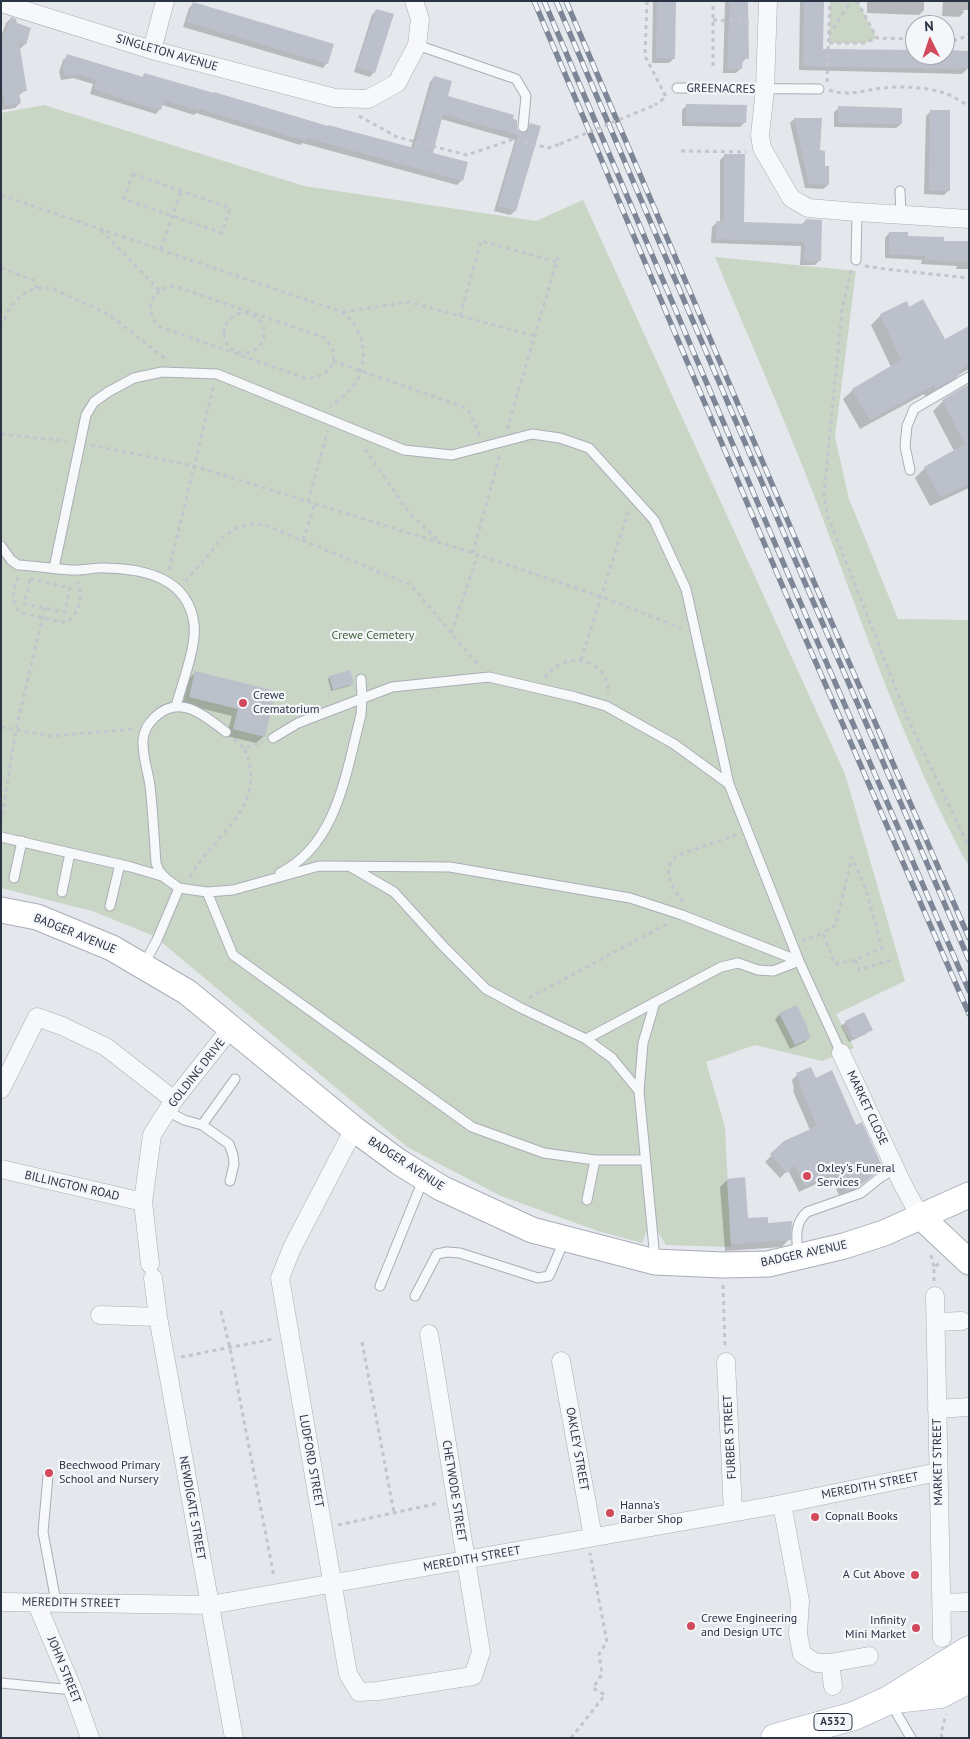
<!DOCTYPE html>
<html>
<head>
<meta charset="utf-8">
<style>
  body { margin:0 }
  #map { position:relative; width:970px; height:1739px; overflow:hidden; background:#e4e7ec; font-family:"PT Sans",sans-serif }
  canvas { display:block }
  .frame { position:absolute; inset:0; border:2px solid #2b3445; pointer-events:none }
  .north { position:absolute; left:905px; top:15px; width:50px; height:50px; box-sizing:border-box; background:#f4f6f9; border:1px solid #a4a8b1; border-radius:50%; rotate:356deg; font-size:14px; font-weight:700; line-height:20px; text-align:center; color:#2b3445 }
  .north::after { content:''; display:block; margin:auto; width:18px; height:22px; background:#d1495b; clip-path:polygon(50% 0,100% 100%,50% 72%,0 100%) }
</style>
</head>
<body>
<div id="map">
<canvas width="970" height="1739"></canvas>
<div class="frame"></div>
<div class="north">N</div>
</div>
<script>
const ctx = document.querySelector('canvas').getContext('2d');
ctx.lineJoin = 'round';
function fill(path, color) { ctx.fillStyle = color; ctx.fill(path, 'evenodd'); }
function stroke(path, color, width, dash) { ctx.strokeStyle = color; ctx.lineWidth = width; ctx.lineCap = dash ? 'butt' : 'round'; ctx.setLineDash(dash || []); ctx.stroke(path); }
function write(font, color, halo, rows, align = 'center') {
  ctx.font = font + ' "PT Sans",sans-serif'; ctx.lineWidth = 4.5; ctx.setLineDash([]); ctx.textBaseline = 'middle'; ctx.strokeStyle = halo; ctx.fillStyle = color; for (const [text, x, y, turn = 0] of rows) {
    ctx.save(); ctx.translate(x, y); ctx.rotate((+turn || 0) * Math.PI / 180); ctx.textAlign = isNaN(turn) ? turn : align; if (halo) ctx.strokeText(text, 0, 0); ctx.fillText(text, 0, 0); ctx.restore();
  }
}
const green = new Path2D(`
  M830,1h27l20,37 -12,5h-36z
  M44,105l260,81 232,35 47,-21 262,574 60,207 -69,33 18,34 -32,13 -67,-16 -49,17 19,65 6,120 -65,-2 -9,-15 -10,1 -5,12 -44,-12 -97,-35 -94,-49 -253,-211 -62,-25 -91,-23v-775z
  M715,257l141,14 -21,166 14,62 49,120 71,1v247c-64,-117 -107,-245 -154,-369 -31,-81 -67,-161 -100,-241z`);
const shadow = new Path2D(`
  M653,1h22l-1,57 -5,5h-17z
  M725,1h22v57l-6,5v5l-5,5h-13z
  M800,1h22v49l93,1v4h30v-3l22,17 -5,5 -163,-4z
  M867,1h57v9l-5,5 -52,-2z
  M943,1h26v9h-6l1,2 -5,5 -17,-1z
  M193,4l134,59 -4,5 -140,-41 6,-19z
  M376,10l-2,62 -4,5 -16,-5 18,-57z
  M11,18l14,26 -6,6 7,40 -7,5 1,8 -5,5 -14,2v-73l5,-14z
  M68,56l73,22 3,-3 183,52 84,21 19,-66 4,-5 13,20 65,23 7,14h5l1,-5 5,-5 9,3 -24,84 -5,4 -16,-4 21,-71 -74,-21 -10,35 31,26 -5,5 -155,-42 -2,2 -104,-32 -2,2 -32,-10 -2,4 -4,5 -66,-20 3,-10 -20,-6 -12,2 -2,-8 4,-12z
  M687,105l58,17 -5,5 -58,-1v-16z
  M839,108l62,16 -5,4 -62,-1v-15z
  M930,112l19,78 -5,5 -20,-1 2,-78z
  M794,119h26l-1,33 9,33 -5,4 -18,-1 -15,-65z
  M725,155l18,68 58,2 5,-5 13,41 -4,4h-15l1,-19 -90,-3 1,-16 5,-5h3v-62z
  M889,233l18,5 36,4 26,1v26h-13l1,-3 -36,-2 1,-4 -37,-2v-20z
  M906,303l2,6 37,31 24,-13v42l-9,5 -10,10 -24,14 -2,-4 -64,35 -17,-30 10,-9 38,-23 -20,-42 10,-10z
  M969,390v98l-39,18 -15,-28 10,-10 29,-17 -21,-40 10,-10z
  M196,672l78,20 -10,44 -8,7 -30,-7 6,-20 -49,-12 5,-24z
  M330,677l22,7 -2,2 -19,5 -3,-12z
  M780,1014l25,16 4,7 -4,5 -15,7 -15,-30z
  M846,1022l25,7 -5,5 -17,8 -8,-16z
  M799,1073l16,7 67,88 -32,26 -10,3 -9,-20 -32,15 -11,-22 -8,8 -15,-16 21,-21 24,-11 -17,-39 1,-1 -2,-10z
  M727,1180l20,39 20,5 22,15 -7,8 -57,4 -5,-64z`);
const building = new Path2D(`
  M657,1h19l-1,58 -19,-1z
  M730,1h18l1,58 -6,-1 -1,11h-15z
  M804,1h20l-1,48 92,1v5h30v-5l23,1v18l-165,-3z
  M193,2l141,42 -6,20 -141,-42z
  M376,9l18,5 -19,59 -18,-6z
  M11,17l5,2 1,4 14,5 -5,17 -7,-3 8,49 -8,1 2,11 -16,3 -4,-26v-36z
  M67,54l76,23 1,-4 70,20v-1l114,34v-1l86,23 20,-72 18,5 -4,15 66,19 -1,4 4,1v9l3,3 5,1 3,-2 2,-8 11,3 -25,85 -18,-5 20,-71 -75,-21 -10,39 35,9 -5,19 -156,-43 -1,3 -106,-32v2l-36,-11 -3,10 -22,-6 -45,-15 3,-9 -19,-6 -13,2 -2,-10z
  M686,104l61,1 -1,18 -60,-1z
  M838,106l64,2v16l-64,-1z
  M930,110h20v81l-21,-1z
  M794,118h28l-2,32 5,1v15h4v19l-20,-1z
  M724,154h21l-1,68 61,2 1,-5 16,1 -1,41h-17l1,-19 -89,-3v-18h8z
  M889,232h19v4l36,1v4h25v21l-44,-2 1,-4 -37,-2z
  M923,299l22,40 24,-13v39l-10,6 2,3 -25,15 -2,-4 -64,35 -18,-31 49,-29 -21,-46 27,-13 2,6z
  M967,385l2,3v96l-29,13 -16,-30 41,-23 -23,-44z
  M350,670l4,14 -21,6 -4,-14z
  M195,671l81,20 -11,46 -32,-8 5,-20 -49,-12z
  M797,1005l11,23 -1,1 4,9 -16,7 -16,-32z
  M864,1012l9,18 -19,9 -9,-18z
  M811,1067l5,11 16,-8 24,55 6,-3 21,46 -17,12 -8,7 -12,5 -9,-20 -32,14 -10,-21 -8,8 -17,-19 14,-13 33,-15 -18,-43h1l-4,-10z
  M745,1177l3,41 20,-1v6l24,-2 -1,19 -60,4 -4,-65z`);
const path = new Path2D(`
  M647,1l-2,55 21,41 -11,8
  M857,1l20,37 38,1
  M713,20l39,2
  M829,35l22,-34
  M945,40h13l11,-6
  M829,43h36l12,-5
  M713,66v-65
  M827,82l3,-81
  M829,90c20,7 34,0 54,-2 18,-2 41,-1 58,4 9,2 19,9 28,14
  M359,116l38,21 70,18 47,-16 34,9 12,-4
  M681,151l65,1
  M133,174l97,34 -8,25 -98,-34z
  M1,195l341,117c21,16 27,43 16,67 -5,11 -18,21 -28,27
  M101,230l59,61
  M161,249l20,-58
  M865,266l20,3 84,9
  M1,268l34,13 1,7
  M851,270l-9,40 -18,185 3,19 81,205 61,128
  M170,286l7,1 146,50c21,17 9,43 -18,41l-145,-51c-16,-15 -11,-34 10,-41z
  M343,312l66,-10 126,34
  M224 333a20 20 0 1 1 40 0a20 20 0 1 1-40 0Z
  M460,316l21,-75 76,21
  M1,327l9,-20 13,-13 13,-6h15l57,26 58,45
  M333,361l130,46 6,4 11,25
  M507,429l51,-172
  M1,434l66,7
  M91,445l103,21 279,87 129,44 79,31
  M365,449l45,65 29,27
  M308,502l20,-72
  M303,540l12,-36
  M473,553l27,-99
  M169,570l45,-186
  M18,577c-5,12 -8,28 3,36l42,9 7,-2c9,-9 14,-26 7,-38
  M30,579l40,9 -5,24 -41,-8z
  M185,581l20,-22 18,-22 15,-10 13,-3 14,1 146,60 69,82
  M451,633l27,-79
  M581,660l48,-151
  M545,678c21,-31 66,-18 63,17
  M1,727l50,9 84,-7
  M234,739l10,9 19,-6
  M1,823l15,-94 29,-121
  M190,877c25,-44 80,-71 54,-129
  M683,902c-10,-14 -23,-31 -7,-46l60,-21
  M802,941l21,-8 12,31 20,-4 27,-12 -16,-58 -14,-33 -17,69 -12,7
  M855,960l4,10 32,-10
  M529,998l138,-74
  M931,1255l3,12
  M934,1281v-14l6,-4
  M723,1285l2,62
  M221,1311l9,37 44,229
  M362,1342l32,171
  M181,1357l92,-18
  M338,1525l101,-22
  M571,1738l34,-43 -12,-7 9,-14 -3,-20 8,-12 -17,-89
  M942,1738l-1,-4 5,-20`);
const lane = new Path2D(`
  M417,45l99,34 10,17 -3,31
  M677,88l142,1
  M900,191l1,24
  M856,260l1,-48
  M910,470l-5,-24 2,-20 7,-17 55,-32
  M1,546l10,14 7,5c18,1 36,4 54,5 11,1 23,-3 34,-2 39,1 82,10 88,56 3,21 -12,60 -18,82
  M54,568l32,-153 8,-13 14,-10 26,-14 28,-6 55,2 187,76 48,5 80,-21 28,4 29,10 65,72 32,69 43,195
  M226,732c-21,-16 -46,-39 -71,-15 -7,7 -11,13 -12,23 -1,15 5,31 7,46 3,25 4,51 6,77l3,8 6,7 14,10 28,4 26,-2 86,-24 131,1 180,31 52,17 117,46
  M273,738l25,-15 94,-36 97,-10 86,20 31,9 68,38 55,40 70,177 42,92
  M1,837l130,30 34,10
  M351,867l43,25 50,55 42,42 35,19 65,31 135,-72 17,-4 20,7 15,1 26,-10
  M280,873c58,-29 66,-102 81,-158l1,-17 -1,-19
  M14,878l8,-37
  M62,892l8,-39
  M207,892l26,63 239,172 72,26 51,7h50
  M110,906l10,-42
  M143,966l14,-26 22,-52
  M655,1002l-12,41 -4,48 16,168
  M586,1039l26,19 27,33
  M167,1111l17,9 18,5 27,19 4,11 1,9 -4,17
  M202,1125l33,-46
  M587,1200l8,-40
  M798,1256c-1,-17 -5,-31 9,-44l54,-19 20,-16 14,-8
  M380,1286l43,-106
  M415,1296l22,-42 10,-2 13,1 78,25 11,-2 15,-35
  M48,1476l-5,56 13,70
  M1,1683l72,7
  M890,1702l21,36`);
const street = new Path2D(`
  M768,1l-3,88 -5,46 2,13 29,50 17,10 49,4 112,7
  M1,3l151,47 183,48 33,1 29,-16 20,-38 3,-26 -6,-18
  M152,50l13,-49
  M841,1053l62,132 17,31
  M1,1089l36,-72 25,9 44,21 68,53
  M354,1129l-62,119 -12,30 68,396 11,18 19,-1 95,-15 8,-24 -52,-318
  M1,1169l142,33
  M150,1264l-7,-62 9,-67 22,-35 57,-72
  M153,1278l5,39 76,421
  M935,1296l7,342
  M100,1315l58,2
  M936,1322l26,-1
  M561,1361l32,176
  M726,1362l7,150
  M937,1409l32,-2
  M782,1504l18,97 -2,33 4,20 14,9h14l39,-7
  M1,1602l209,3 572,-101 156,-32
  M36,1602l37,88 17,48
  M941,1603l28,-1
  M830,1663l3,23`);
const secondary = new Path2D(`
  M1,910l36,7 75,31 75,44 167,137 45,33 42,26 91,42 123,32 68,3 45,-1 76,-18 40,-13 85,-38
  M920,1216l49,46`);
const primary = new Path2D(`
  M895,1699l45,-5 29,-15
  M775,1738l79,-22 35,-16 80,-50`);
const rail = new Path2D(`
  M534,1l245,577 190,436
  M544,1l244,573 181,417
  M556,1l243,568 170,391
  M566,1l241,565 162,372`);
const pathBridge = new Path2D(`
  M560,144l95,-39`);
const markers = [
  [243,703,5,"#d1495b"],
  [807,1176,5,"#d1495b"],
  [49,1473,5,"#d1495b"],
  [610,1513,5,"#d1495b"],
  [815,1517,5,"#d1495b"],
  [915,1575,5,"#d1495b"],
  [691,1626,5,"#d1495b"],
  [916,1628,5,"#d1495b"]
];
const shields = [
  [833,1722,38]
];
const shieldNames = [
  ["A532",833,1722]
];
const streetNames = [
  ["SINGLETON AVENUE",167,53,16],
  ["GREENACRES",721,89,1],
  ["BADGER AVENUE",75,934,22],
  ["GOLDING DRIVE",197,1073,-52],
  ["MARKET CLOSE",867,1108,65],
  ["BADGER AVENUE",406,1164,33],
  ["BILLINGTON ROAD",72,1186,13],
  ["BADGER AVENUE",804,1254,-12],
  ["FURBER STREET",730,1437,-93],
  ["OAKLEY STREET",577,1449,80],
  ["LUDFORD STREET",311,1461,80],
  ["MARKET STREET",938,1462,-91],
  ["MEREDITH STREET",870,1486,-11],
  ["CHETWODE STREET",454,1491,81],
  ["NEWDIGATE STREET",192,1508,80],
  ["MEREDITH STREET",472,1559,-10],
  ["MEREDITH STREET",71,1603,1],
  ["JOHN STREET",64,1670,68]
];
const parkNames = [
  ["Crewe Cemetery",373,636]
];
const poiNames = [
  ["Crewe",253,696],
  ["Crematorium",253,710],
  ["Oxley's Funeral",817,1169],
  ["Services",817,1183],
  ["Beechwood Primary",59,1466],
  ["School and Nursery",59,1480],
  ["Hanna's",620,1506],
  ["Barber Shop",620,1520],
  ["Copnall Books",825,1517],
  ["A Cut Above",905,1575,"right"],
  ["Crewe Engineering",701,1619],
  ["and Design UTC",701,1633],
  ["Infinity",906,1621,"right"],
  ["Mini Market",906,1635,"right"]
];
fill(green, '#c9d6c5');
fill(shadow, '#0003');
fill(building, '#bbc0ca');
stroke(lane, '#a9aeb7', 11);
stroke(street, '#a9aeb7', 19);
stroke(secondary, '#a9aeb7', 27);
stroke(primary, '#a3abb8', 29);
stroke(path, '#c2c5cb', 3, [4, 4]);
stroke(lane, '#f7f8fa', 9);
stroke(street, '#f7f8fa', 18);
stroke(secondary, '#fff', 25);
stroke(primary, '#fff', 28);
stroke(rail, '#7d8696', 5.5);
stroke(rail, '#f4f6f9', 4, [11]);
stroke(pathBridge, '#c2c5cb', 3, [4, 4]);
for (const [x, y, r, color] of markers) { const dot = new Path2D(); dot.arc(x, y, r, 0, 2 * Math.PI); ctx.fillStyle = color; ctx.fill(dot); stroke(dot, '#f4f6f9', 2); }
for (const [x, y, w] of shields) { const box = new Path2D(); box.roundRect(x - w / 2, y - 8.5, w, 17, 4); ctx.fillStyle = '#f4f6f9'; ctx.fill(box); stroke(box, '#2b3445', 1); }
write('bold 11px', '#2b3445', null, shieldNames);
write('12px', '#2b3445', '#f4f6f9', streetNames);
write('12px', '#3f6138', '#f4f6f9', parkNames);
write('12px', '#2b3445', '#f4f6f9', poiNames, 'left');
</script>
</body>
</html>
